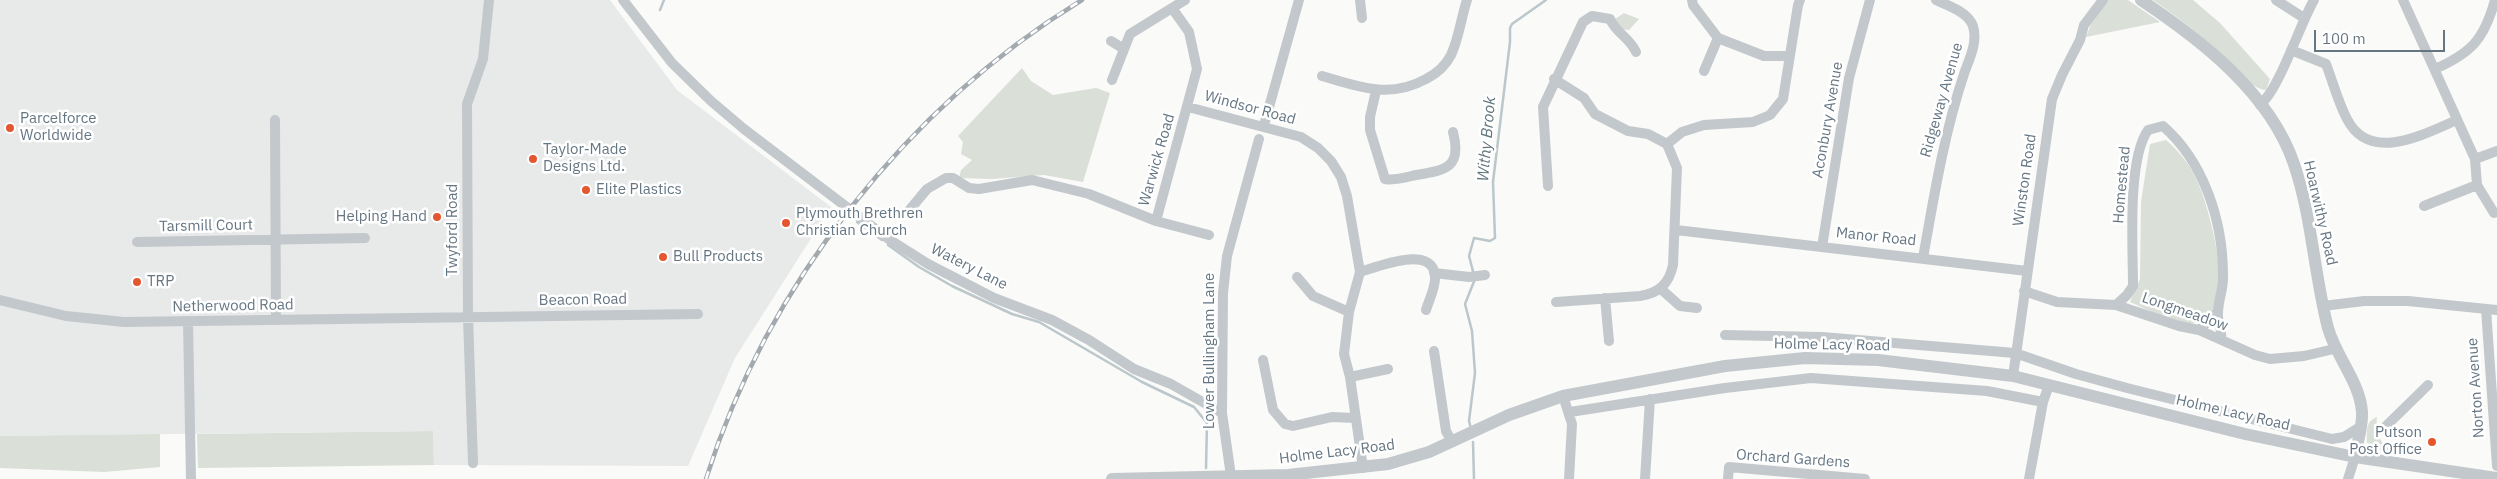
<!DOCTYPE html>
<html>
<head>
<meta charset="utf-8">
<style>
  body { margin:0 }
  #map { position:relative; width:2497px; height:479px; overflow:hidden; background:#fafaf8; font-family:"IBM Plex Sans",sans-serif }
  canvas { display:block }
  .scale { position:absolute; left:2314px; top:30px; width:131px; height:22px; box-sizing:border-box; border:2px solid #657683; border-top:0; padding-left:6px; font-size:15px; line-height:18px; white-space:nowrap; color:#657683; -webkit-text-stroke:4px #fff; paint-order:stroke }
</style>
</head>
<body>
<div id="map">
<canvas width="2497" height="479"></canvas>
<div class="scale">100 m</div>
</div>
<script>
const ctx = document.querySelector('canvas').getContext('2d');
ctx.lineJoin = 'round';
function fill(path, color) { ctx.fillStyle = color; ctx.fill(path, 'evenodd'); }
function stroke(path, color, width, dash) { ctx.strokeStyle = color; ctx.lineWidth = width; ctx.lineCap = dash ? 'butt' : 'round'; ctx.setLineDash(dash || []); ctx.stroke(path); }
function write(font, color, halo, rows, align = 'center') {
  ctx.font = font + ' "IBM Plex Sans",sans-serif'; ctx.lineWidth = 5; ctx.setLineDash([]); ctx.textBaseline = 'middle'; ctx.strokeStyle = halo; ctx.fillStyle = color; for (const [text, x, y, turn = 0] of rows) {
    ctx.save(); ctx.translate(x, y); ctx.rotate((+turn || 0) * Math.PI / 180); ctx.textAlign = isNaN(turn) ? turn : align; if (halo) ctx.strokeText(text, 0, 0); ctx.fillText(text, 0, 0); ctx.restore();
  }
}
const built = new Path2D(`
  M0,0h610l67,90 154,117 -96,151 -47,108 -254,-1 -1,-34 -433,5z`);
const green = new Path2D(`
  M2108,0h20l32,22 -74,15 5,-13z
  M2153,0h40l27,23 50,56 -4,11c-12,-1 -19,-11 -27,-19 -27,-27 -55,-50 -86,-71z
  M1624,13l15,6 -10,11 -9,-1 -5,-10z
  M1022,68l9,13 22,14 43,-7 14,5 -27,89 -39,-7 -52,4 -33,-1 2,-8 11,-10 -11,-6 2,-12 -5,-6z
  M2166,140c14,12 25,26 32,43 11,24 43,134 -2,140 -21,3 -47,-13 -66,-21l10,-23 1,-77 9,-58z
  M2377,417c-2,14 3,30 18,34l-5,4 -23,-12c0,-12 -2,-21 10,-26z
  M433,431l1,34 -236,3 -1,-34z
  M160,434v33l-56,5 -104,-4v-32z`);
const stream = new Path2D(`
  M660,10l4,-10
  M857,222l25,18
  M888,245l31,22 33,19 60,28 27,8 103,60 52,25 13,16 -1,45
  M1474,275l-5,-19 5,-18 16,3 5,-3 -2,-56 17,-140v-14l2,-4 34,-24
  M1471,429l-2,-8 6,-48 -3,-42 -7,-27 10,-25
  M1473,442l1,37`);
const minor = new Path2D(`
  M623,0l49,63 39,38 33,28 146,111 38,24 66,34 58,22 37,20 45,29 37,15 51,29
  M1360,0l2,18
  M1692,0l1,5 25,33 46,18h25
  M2276,0l28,18
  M2403,0l72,159 2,26 -53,21
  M1172,8l13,-8
  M1111,41l13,8
  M2291,50l35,14c7,18 12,38 21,55 23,45 77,15 110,1
  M2435,69c36,-16 49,-29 60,-69
  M1704,71l14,-33
  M1322,76c37,11 68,23 104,3 10,-5 20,-14 25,-24 8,-17 10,-37 16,-55
  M1554,79l30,19 11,16 33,17 20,3 19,10 10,24 -4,97c-4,19 -14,28 -33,31l-84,6
  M1112,80l18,-46 42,-26 17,24 8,37 -41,152 53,14
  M1376,91l-6,26v13l15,49c10,2 22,-2 31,-4 31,-5 46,-8 37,-43
  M2260,105c20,-17 39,-79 54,-105
  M1188,107l113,30 17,11 13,13 10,16 6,19 13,76 -11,40 -5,42 6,23 13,91
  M275,120l1,200
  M1264,125l35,-125
  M1667,144l15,-12 22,-7 49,-3 17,-7 13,-16 15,-94 2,-5
  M2475,159l22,-8
  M2477,185l17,28
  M1548,186l-5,-79 40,-85 9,-6 18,3c6,14 20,19 26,33
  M907,213l20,-24 19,-11h7l16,10 10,1 53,-9 57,14 67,27
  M1676,230l351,41
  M137,242l228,-4
  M1822,247l27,-169 21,-78
  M1923,258c11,-62 21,-124 41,-184 5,-15 14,-31 9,-48 -5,-14 -24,-20 -37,-26
  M1360,272c17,-5 73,-28 75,4 1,11 -6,24 -9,34
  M1434,273l35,4 16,-2
  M1297,277l16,19 36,16
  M1661,289l19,17 17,2
  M2024,291l33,11 59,3 63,21 20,4 56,25 15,4 34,-3 30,-7
  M1605,298l4,43
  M0,300l66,16 58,6 574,-8
  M2116,305l11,-10 6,-9c0,-39 -6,-126 15,-156l15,-4c41,36 60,95 60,149 1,13 -5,25 -5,38 -1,8 5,19 3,26
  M2323,306l41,-5h44l89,9
  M2486,309l11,157
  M188,322l3,157
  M2199,330l19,-18
  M1725,335l97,2 193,16 61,21 51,14 205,51 12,-2 16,-10
  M1434,351l12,80 6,11
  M1263,360l10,50 12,14 8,2 39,-9 23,1
  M2013,376l39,-277 10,-24 18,-35 4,-15 19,-25
  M1350,377l38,-8
  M1563,396l9,28 -3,55
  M1570,412l155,-24 86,-10 176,13 56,11
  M2386,426l42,-41
  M473,463l-5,-146 -1,-213 16,-45 6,-59
  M1229,479l2,-3 -9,-63 1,-120 4,-37 32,-117
  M1645,479l5,-80
  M1728,479l1,-12 136,12
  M2029,479l14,-77 6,-17
  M2348,479l7,-22`);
const tertiary = new Path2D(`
  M2141,0c60,40 129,93 153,164 18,53 20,110 34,164 8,29 32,54 34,84 1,14 -5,31 -7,45
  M1112,479l176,-4 100,-11 41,-12 80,-37 54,-19 162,-30 80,-8 73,2 135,16 232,58 110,23 142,21`);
const rail = new Path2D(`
  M706,479c61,-194 202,-373 376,-479`);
const markers = [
  [10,128,5,"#e4572e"],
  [533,159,5,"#e4572e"],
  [586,190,5,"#e4572e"],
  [437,217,5,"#e4572e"],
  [786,223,5,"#e4572e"],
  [663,257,5,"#e4572e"],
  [137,282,5,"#e4572e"],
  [2432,442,5,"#e4572e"]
];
const streetNames = [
  ["Ridgeway Avenue",1942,100,-74],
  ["Windsor Road",1250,108,15],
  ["Aconbury Avenue",1828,120,-80],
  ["Warwick Road",1157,160,-74],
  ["Winston Road",2025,180,-82],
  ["Homestead",2122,185,-85],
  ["Hoarwithy Road",2320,213,77],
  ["Tarsmill Court",206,226,-1],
  ["Twyford Road",453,230,-90],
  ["Manor Road",1876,237,6],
  ["Watery Lane",969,267,27],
  ["Beacon Road",583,300,-1],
  ["Netherwood Road",233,306,-1],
  ["Longmeadow",2185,312,19],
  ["Holme Lacy Road",1832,345,1],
  ["Lower Bullingham Lane",1210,351,-90],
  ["Norton Avenue",2476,388,-94],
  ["Holme Lacy Road",2233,413,13],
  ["Holme Lacy Road",1337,452,-7],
  ["Orchard Gardens",1793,459,4]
];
const poiNames = [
  ["Parcelforce",20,119],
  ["Worldwide",20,136],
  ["Taylor-Made",543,150],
  ["Designs Ltd.",543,167],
  ["Elite Plastics",596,190],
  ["Plymouth Brethren",796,214],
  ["Christian Church",796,231],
  ["Helping Hand",427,217,"right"],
  ["Bull Products",673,257],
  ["TRP",147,282],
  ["Putson",2422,433,"right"],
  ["Post Office",2422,450,"right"]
];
const waterNames = [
  ["Withy Brook",1487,139,-85]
];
fill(built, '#e8e9e9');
fill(green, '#dadfd7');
stroke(stream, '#bbc7cb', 2.5);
stroke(minor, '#c3c8cc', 10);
stroke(tertiary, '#c3c8cc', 12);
stroke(rail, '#a2aab0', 4.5);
stroke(rail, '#fff', 2.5, [8]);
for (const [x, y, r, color] of markers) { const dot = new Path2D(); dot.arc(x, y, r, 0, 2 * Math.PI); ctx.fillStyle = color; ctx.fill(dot); stroke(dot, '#fff', 2); }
write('15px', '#657683', '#fff', streetNames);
write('15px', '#657683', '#fff', poiNames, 'left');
write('italic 16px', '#60757c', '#fff', waterNames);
</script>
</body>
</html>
